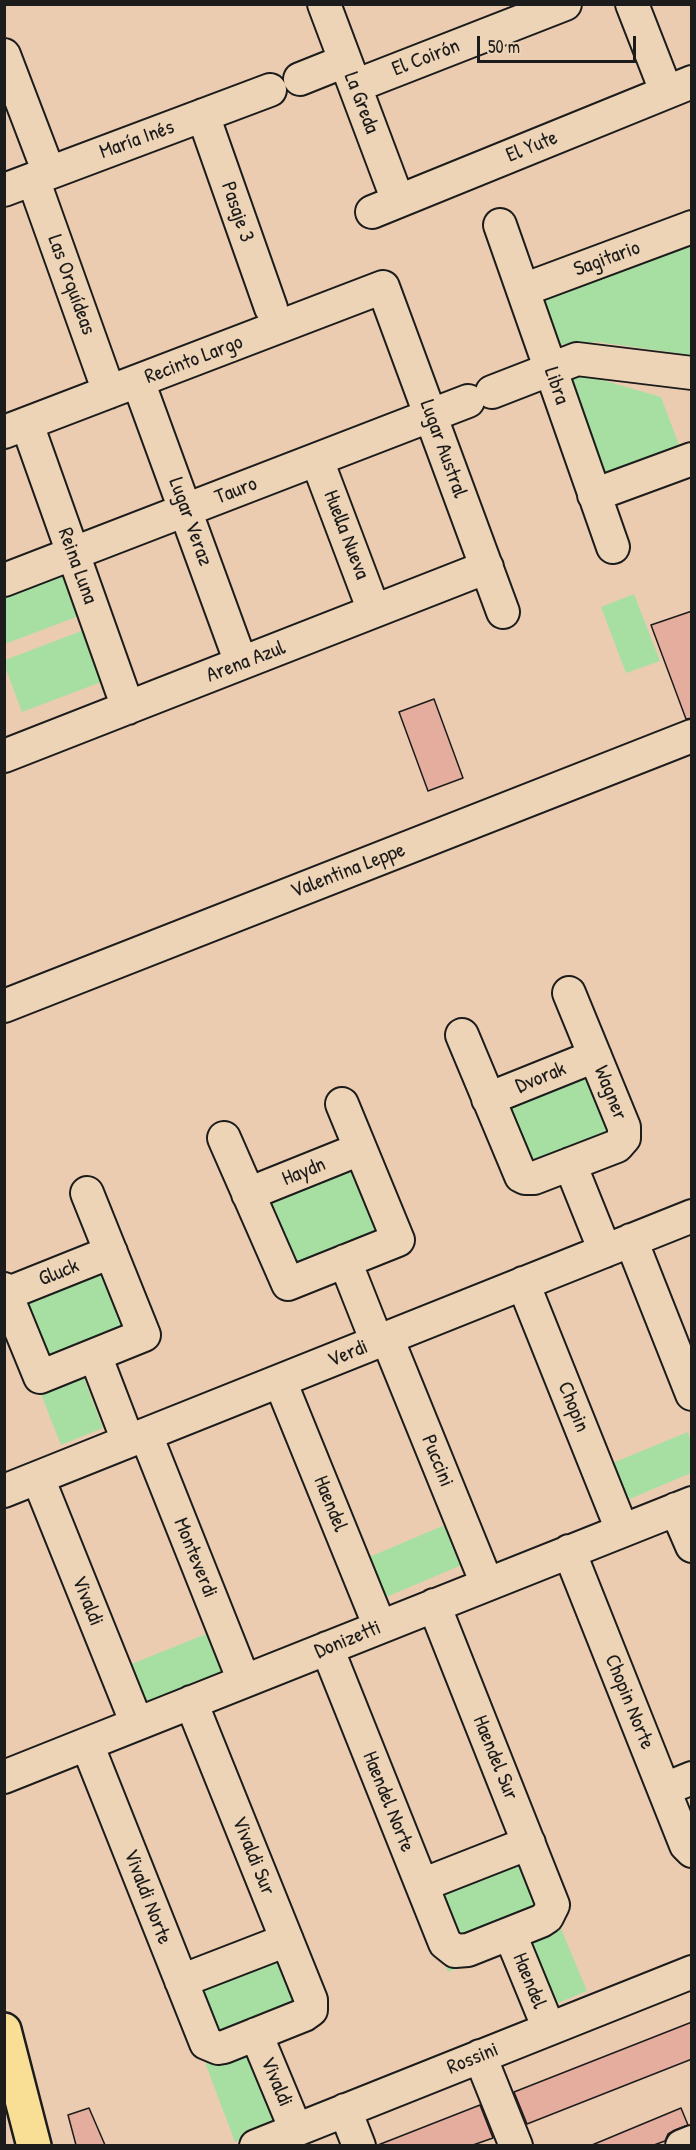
<!DOCTYPE html>
<html>
<head>
<meta charset="utf-8">
<style>
  body { margin:0 }
  #map { position:relative; width:696px; height:2150px; overflow:hidden; background:#ecccb1; font-family:"Patrick Hand",sans-serif }
  canvas { display:block }
  .frame { position:absolute; inset:0; border:6px solid #1c1c1c; pointer-events:none }
  .scale { position:absolute; left:477px; top:36px; width:159px; height:27px; box-sizing:border-box; border:3px solid #1c1c1c; border-top:0; padding-left:8px; font-size:18px; line-height:21px; white-space:nowrap; color:#1c1c1c; -webkit-text-stroke:4px #eed4b6; paint-order:stroke }
</style>
</head>
<body>
<div id="map">
<canvas width="696" height="2150"></canvas>
<div class="frame"></div>
<div class="scale">50 m</div>
</div>
<script>
const ctx = document.querySelector('canvas').getContext('2d');
ctx.lineJoin = 'round';
function fill(path, color) { ctx.fillStyle = color; ctx.fill(path, 'evenodd'); }
function stroke(path, color, width, dash) { ctx.strokeStyle = color; ctx.lineWidth = width; ctx.lineCap = dash ? 'butt' : 'round'; ctx.setLineDash(dash || []); ctx.stroke(path); }
function write(font, color, halo, rows, align = 'center') {
  ctx.font = font + ' "Patrick Hand",sans-serif'; ctx.lineWidth = 6; ctx.setLineDash([]); ctx.textBaseline = 'middle'; ctx.strokeStyle = halo; ctx.fillStyle = color; for (const [text, x, y, turn = 0] of rows) {
    ctx.save(); ctx.translate(x, y); ctx.rotate((+turn || 0) * Math.PI / 180); ctx.textAlign = isNaN(turn) ? turn : align; if (halo) ctx.strokeText(text, 0, 0); ctx.fillText(text, 0, 0); ctx.restore();
  }
}
const green = new Path2D(`
  M691,239v116l-94,-13 -41,3 -18,-46z
  M578,373l83,24 21,56 -81,31 -40,-105z
  M64,575l15,41 -74,28v-47z
  M634,594l26,67 -34,12 -25,-66z
  M84,630l20,51 -82,31 -17,-45v-7z
  M584,1070l33,60 -89,34 -20,-55 1,-6z
  M357,1158l31,77 -97,39 -30,-77z
  M108,1260l29,70 -92,37 -29,-70z
  M80,1368l23,60 -42,17 -24,-61z
  M688,1432l3,9v32l-66,28 -15,-37z
  M447,1524l17,40 -80,34 -17,-40z
  M211,1632l17,43 -87,35 -17,-43z
  M530,1854l57,137 -58,24 -27,-65 -54,22 -30,-72z
  M280,1950l29,56 -63,25 38,92 -49,19 -29,-77 3,-28 -19,-54z`);
const building = new Path2D(`
  M692,611v107l-6,1 -35,-94z
  M434,699l29,79 -35,13 -29,-79z
  M692,2022v37l-165,65 -13,-32z
  M480,2105l13,33 -20,7h-95z
  M89,2108l16,37h-29l-8,-30z
  M681,2108l7,17 -13,5 -7,4 -3,7 -11,4h-62z`);
const minor = new Path2D(`
  M324,4l74,197
  M632,4l34,87
  M4,55l45,118
  M300,79l45,-18
  M355,86l210,-82
  M203,115l68,193
  M33,179l76,213
  M4,190l266,-100
  M372,212l320,-130
  M500,225l113,322
  M523,290l169,-63
  M138,381l103,282
  M492,392l85,-33 115,14
  M27,424l101,284
  M4,432l379,-145 120,325
  M317,460l57,151
  M594,495l98,-36
  M4,580l464,-179
  M4,756l483,-189
  M4,1006l688,-270
  M462,1035l59,141 4,2h9l83,-32 7,-8v-11l-55,-134
  M488,1099l107,-43
  M224,1138l64,146 110,-44 -56,-136
  M570,1164l35,87
  M248,1194l112,-45
  M631,1240l61,154
  M345,1261l32,81
  M523,1283l99,247
  M4,1289l36,88 104,-42 -57,-142
  M6,1294l105,-42
  M387,1338l100,246
  M95,1355l33,86
  M280,1381l100,246
  M146,1435l98,246
  M38,1478l99,246
  M4,1491l688,-275
  M676,1509l16,37
  M569,1551l117,294 6,6
  M327,1648l118,295 10,8 13,-1 73,-29 6,-4 6,-12 -119,-300
  M87,1744l119,299 12,5 6,-1 80,-32 7,-5v-10l-120,-298
  M4,1777l688,-274
  M665,1789l27,-11
  M422,1885l107,-42
  M510,1934l39,95
  M181,1981l106,-41
  M256,2034l40,96
  M480,2056l36,90
  M345,2110l14,36
  M256,2146l436,-174
  M682,2146l10,-4`);
const major = new Path2D(`
  M4,2030l30,116`);
const streetNames = [
  ["El Coirón",426,58,-21],
  ["La Greda",361,103,69],
  ["María Inés",137,140,-20],
  ["El Yute",532,147,-22],
  ["Pasaje 3",237,212,71],
  ["Sagitario",607,259,-20],
  ["Las Orquídeas",71,285,70],
  ["Recinto Largo",194,360,-21],
  ["Libra",556,386,71],
  ["Lugar Austral",443,449,70],
  ["Tauro",236,491,-21],
  ["Lugar Veraz",190,522,70],
  ["Huella Nueva",346,535,69],
  ["Reina Luna",77,566,70],
  ["Arena Azul",246,662,-21],
  ["Valentina Leppe",348,871,-21],
  ["Dvorak",541,1078,-22],
  ["Wagner",610,1093,68],
  ["Haydn",304,1172,-22],
  ["Gluck",59,1273,-22],
  ["Verdi",348,1354,-22],
  ["Chopin",573,1407,68],
  ["Puccini",437,1461,68],
  ["Haendel",330,1504,68],
  ["Monteverdi",195,1558,68],
  ["Vivaldi",87,1601,68],
  ["Donizetti",348,1640,-22],
  ["Chopin Norte",629,1702,68],
  ["Haendel Sur",495,1758,68],
  ["Haendel Norte",388,1802,68],
  ["Vivaldi Sur",253,1856,68],
  ["Vivaldi Norte",147,1897,69],
  ["Haendel",529,1981,68],
  ["Rossini",473,2059,-22],
  ["Vivaldi",276,2082,67]
];
fill(green, '#a7dfa3');
fill(building, '#e5ad9d');
stroke(building, '#1c1c1c', 1.5);
stroke(minor, '#1c1c1c', 36);
stroke(major, '#1c1c1c', 38);
stroke(minor, '#eed4b6', 32);
stroke(major, '#f9df96', 33);
write('21px', '#1c1c1c', '#eed4b6', streetNames);
</script>
</body>
</html>
